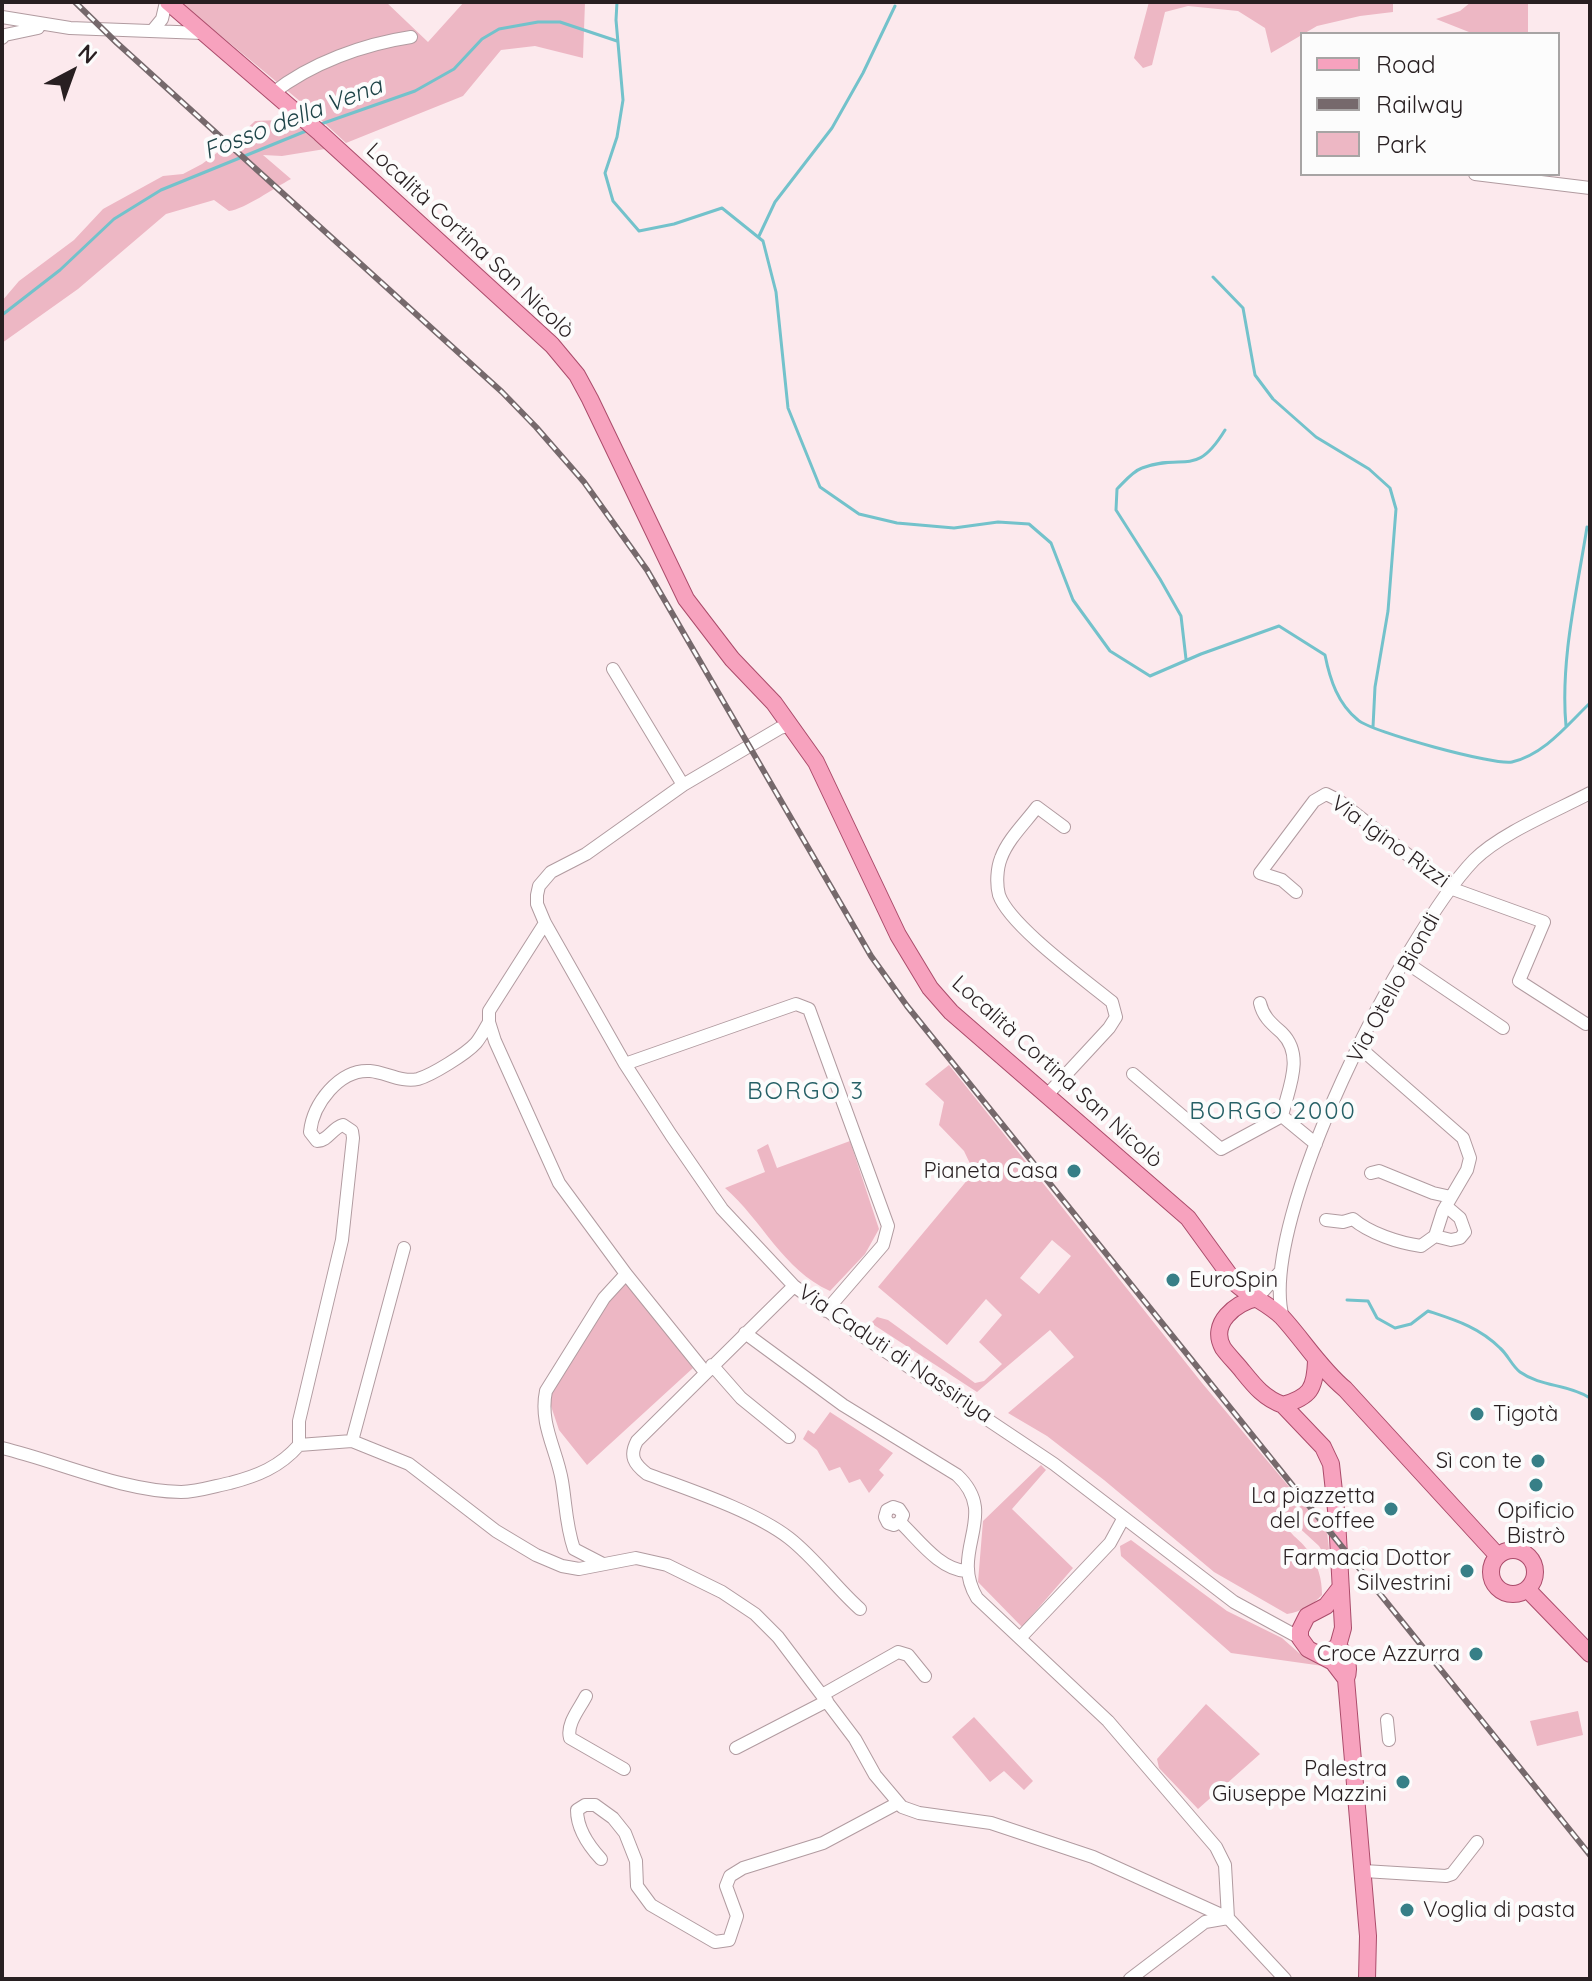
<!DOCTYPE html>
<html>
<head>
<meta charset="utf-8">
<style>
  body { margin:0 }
  #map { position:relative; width:1592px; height:1981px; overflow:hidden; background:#fce9ed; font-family:Quicksand,sans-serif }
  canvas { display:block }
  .frame { position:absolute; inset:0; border:4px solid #281f21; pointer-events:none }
  .legend { position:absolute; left:1300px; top:32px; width:260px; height:144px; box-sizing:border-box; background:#fcfcfc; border:2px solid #a7a4a4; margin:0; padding:10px 14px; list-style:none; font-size:24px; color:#281f21 }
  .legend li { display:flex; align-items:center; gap:16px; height:40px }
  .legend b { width:40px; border:2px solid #a7a4a4 }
  .north { position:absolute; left:32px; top:32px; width:80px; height:80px; -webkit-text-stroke:6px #fcfcfc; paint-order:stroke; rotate:41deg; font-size:22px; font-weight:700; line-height:32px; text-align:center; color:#281f21 }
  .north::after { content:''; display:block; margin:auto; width:28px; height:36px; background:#281f21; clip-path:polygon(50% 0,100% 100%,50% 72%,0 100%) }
</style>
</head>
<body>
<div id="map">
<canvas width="1592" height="1981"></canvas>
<div class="frame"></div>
<ul class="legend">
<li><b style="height:10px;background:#f7a2be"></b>Road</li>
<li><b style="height:10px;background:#76696c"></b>Railway</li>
<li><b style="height:22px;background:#edb7c4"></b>Park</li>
</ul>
<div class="north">N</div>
</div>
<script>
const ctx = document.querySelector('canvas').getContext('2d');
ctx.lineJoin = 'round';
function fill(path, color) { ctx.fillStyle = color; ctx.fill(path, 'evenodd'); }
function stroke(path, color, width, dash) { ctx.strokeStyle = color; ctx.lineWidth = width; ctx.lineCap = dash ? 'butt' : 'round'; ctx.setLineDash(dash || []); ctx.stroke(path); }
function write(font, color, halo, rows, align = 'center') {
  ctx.font = font + ' Quicksand,sans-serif'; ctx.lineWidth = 8; ctx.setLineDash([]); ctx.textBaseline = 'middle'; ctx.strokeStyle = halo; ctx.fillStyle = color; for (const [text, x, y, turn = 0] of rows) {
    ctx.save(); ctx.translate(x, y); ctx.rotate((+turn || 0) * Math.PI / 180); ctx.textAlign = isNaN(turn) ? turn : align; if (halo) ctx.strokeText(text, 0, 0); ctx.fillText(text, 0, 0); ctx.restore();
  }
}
const green = new Path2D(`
  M180,2h206l42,40 36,-40h121l-2,56 -48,-12 -34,4 -38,46 -117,47 -39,-36z
  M1149,2h244v10l-33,4 -43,10 -46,27 -6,-25 -27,-17 -50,-5 -23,6 -13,53 -9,3 -9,-10z
  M1471,2h57v32h-54l-38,-15 24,-8z
  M288,116l37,33 -43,7 -19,-1 28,24c-17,9 -46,30 -62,32l-15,-11 -48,14 -88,75 -76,54v-42l17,-20 55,-41 29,-31 60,-33 20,-2 19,-10 36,-27 17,-16 23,-1z
  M949,1065l253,318 125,149 4,34 -12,-20 -25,-23 -3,-8 -9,1c6,20 17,21 27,36 9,13 13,27 13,43 -9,10 -21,17 -35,19l-73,-42 -110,-92 -57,-44 -39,-23 66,-56 -24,-27 -73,62 -106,-69 6,-6 11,3 87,63 9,-2 18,-17 -23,-22 23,-27 -16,-16 -39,46 -69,-58 96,-115 -10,-21 -25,-26 5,-23 -19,-18zM1052,1240l19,16 -32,38 -19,-16z
  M850,1141l29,88 -14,25 -35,37c-47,-21 -68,-71 -105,-103l40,-16 -8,-22 11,-6 9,24z
  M626,1281l67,87 -106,97 -28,-35 -11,-33 54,-90z
  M830,1412l63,41 -14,17 5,5 -15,18 -9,-14 -11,4 -9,-16 -11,4 -12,-21 -14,-11 5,-9 6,4z
  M1041,1465l5,5 -34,39 61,59 -51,59 -44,-45 5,-61z
  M1131,1540l96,71 55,27 17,15 24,13 -92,-13 -110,-97 -1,-10z
  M1206,1704l54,50 -62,55 -39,-41 -2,-9z
  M1578,1711l5,24 -46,11 -7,-25z
  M974,1717l59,64 -9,9 -20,-19 -14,11 -38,-45z`);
const stream = new Path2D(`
  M617,2l-1,18 7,80 -6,37 -12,36 8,28 26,30 35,-7 48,-16 41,33 13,51 12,116 32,79 39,27 38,9 57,5 44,-6 31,2 22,19 22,57 37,51 40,25 51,-22 78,-28 46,29c5,25 13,49 33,65 13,12 138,46 154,42 33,-8 55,-37 78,-59
  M321,124l94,-33 39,-22 28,-30 17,-10 39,-7h22l57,19
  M759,236l16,-34 57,-74 31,-55 32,-67
  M1213,277l30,31 12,67 18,24 43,38 53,32 21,19 6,21 -8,102 -13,76 -2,40
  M2,315l58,-45 54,-51 47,-29 145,-59
  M1186,659l-5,-43 -21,-37 -44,-69 1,-21c7,-7 16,-18 25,-21 43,-16 53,11 83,-38
  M1566,726c-6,-65 11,-135 21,-199
  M1347,1300l21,1 9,17 18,10 16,-4 17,-13c27,9 51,16 72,37 8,7 12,18 20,24 21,15 48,12 70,26`);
const minor = new Path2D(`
  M2,17l68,11 133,5
  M153,30l9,-11 4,-17
  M2,38l3,-3 33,-7
  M273,93c38,-30 91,-49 138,-56
  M1475,174l115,14
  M613,669l70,116
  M791,725l-11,3 -97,57 -97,69 -35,18 -12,14 -2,9v9l8,19 80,141 46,71 51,74 72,77 61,45 199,133 180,138 66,36
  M1296,892l-14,-12 -22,-7 54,-72 12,-7 12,6 112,88 94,34 -25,59 67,43
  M545,923l-56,88v11l6,19 64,142 67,91 79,98
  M1404,961l99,67
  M1260,1003c3,14 12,21 22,30 23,23 6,56 0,83l34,28
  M625,1064l171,-60 13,5 79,217 -5,19 -57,66
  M1133,1074l88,75 61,-33
  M1047,1095l62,-67 7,-11 -4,-15c-28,-23 -102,-76 -113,-107 -3,-11 -2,-27 2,-37 7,-19 24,-35 36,-51l27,20
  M1371,1173l8,-2 54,22 18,4
  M1326,1220l17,2 10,-3c16,14 46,24 68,27l14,-10 8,-25 24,-41 3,-12 -7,-20 -104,-91
  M1435,1236l16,4 9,-2 5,-6 -5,-14 -14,-12
  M794,1286l-157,155c-8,15 -3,23 10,33 43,16 107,37 142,64 27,21 46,49 71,71
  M1257,1298l23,-26
  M1283,1318c-27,-96 122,-386 191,-458 27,-27 82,-49 116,-67
  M745,1333l98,72 114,70c44,41 -9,75 20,123l131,123 108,126 9,18 3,53
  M712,1365l29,33 48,39
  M352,1441l52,-193
  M299,1445l53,-4 57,23 87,67 40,24 26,11 17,3 57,-11 31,7 55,27 33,22 23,23 77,102 20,36 27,32 17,6 72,10 102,34 135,61 57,61
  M2,1448c58,14 120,43 179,44 16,0 34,-6 49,-9 27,-7 50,-16 69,-38v-24l43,-181 11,-102 -1,-7 -9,-6c-11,3 -15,16 -26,16l-7,-9c3,-28 29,-63 60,-61 15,1 32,12 48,8 14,-4 48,-25 58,-36 5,-6 9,-14 13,-21
  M900,1522l-6,3 -6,-2 -3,-6 2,-7 6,-3 6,2 4,6 -3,7c19,18 39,47 66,49
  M603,1564l-29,-15c-8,-23 -8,-44 -12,-68 -5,-31 -23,-57 -16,-90l58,-93 22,-24
  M1020,1638l90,-95 13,-24
  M822,1695l76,-43 10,3 17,21
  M586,1696c-6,12 -20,28 -16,42l54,31
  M1387,1720l2,20
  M736,1748l91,-47
  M601,1859c-13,-14 -24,-30 -24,-49l8,-5h10l18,13 12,15 11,28 1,25 14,19 64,37 14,-2 8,-24 -11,-30 4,-10 13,-8 80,-25 75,-40
  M1364,1871l82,5 6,-2 25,-32
  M1130,1979l75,-57 23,-4`);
const major = new Path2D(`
  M168,2l152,131 232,212 25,30 13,24 96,200 46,60 42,44 42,59 82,173 32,53 21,24 237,206 48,66c14,13 32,19 46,33 22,24 38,51 63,72l153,167
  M1257,1298c-21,5 -48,25 -34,50 5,7 12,14 17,20 13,16 23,30 43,37 27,-8 32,-16 33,-44
  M1283,1405l40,42 8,17 6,55 6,109 -5,18 -11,7 -7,1
  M1491 1572a22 22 0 1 1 44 0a22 22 0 1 1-44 0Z
  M1340,1588l-14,18 -19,10 -7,14v8l8,11 25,13 13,17
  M1527,1589l63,65
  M1338,1646c8,9 13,21 8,33l22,257 -1,43`);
const rail = new Path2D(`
  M75,2l42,41 385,349 34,35 48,55 63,88 224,386 36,50 683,849`);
const markers = [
  [1074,1171,8,"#377f87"],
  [1173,1280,8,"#377f87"],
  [1477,1414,8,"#377f87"],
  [1538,1461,8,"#377f87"],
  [1536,1485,8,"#377f87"],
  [1391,1509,8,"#377f87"],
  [1467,1571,8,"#377f87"],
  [1476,1654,8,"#377f87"],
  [1403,1782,8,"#377f87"],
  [1407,1910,8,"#377f87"]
];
const streetNames = [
  ["Località Cortina San Nicolò",470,241,43],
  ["Via Igino Rizzi",1390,842,36],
  ["Via Otello Biondi",1394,988,-61],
  ["Località Cortina San Nicolò",1057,1072,42],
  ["Via Caduti di Nassiriya",895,1354,34]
];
const poiNames = [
  ["Pianeta Casa",1058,1171],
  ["EuroSpin",1189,1280,"left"],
  ["Tigotà",1493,1414,"left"],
  ["Sì con te",1522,1461],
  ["La piazzetta",1375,1496],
  ["del Coffee",1375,1521],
  ["Opificio",1536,1511,"center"],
  ["Bistrò",1536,1536,"center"],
  ["Farmacia Dottor",1451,1558],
  ["Silvestrini",1451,1583],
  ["Croce Azzurra",1460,1654],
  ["Palestra",1387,1769],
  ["Giuseppe Mazzini",1387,1794],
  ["Voglia di pasta",1423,1910,"left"]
];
const waterNames = [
  ["Fosso della Vena",293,119,-21]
];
const neighbourhoodNames = [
  ["BORGO 3",806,1092],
  ["BORGO 2000",1273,1112]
];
fill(green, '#edb7c4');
stroke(stream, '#73c2cb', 3);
stroke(minor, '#b19ba0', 14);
stroke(major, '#ab4c6b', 18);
stroke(minor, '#fff', 12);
stroke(major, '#f7a2be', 16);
stroke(rail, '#76696c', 6);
stroke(rail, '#fcfcfc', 3, [9]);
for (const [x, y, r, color] of markers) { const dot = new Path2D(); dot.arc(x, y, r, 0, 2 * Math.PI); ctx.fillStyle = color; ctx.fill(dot); stroke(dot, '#fcfcfc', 3); }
write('22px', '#281f21', '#fcfcfc', streetNames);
write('22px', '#281f21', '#fcfcfc', poiNames, 'right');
write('italic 24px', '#1d4347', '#fcfcfc', waterNames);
ctx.letterSpacing = '2px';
write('24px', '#266066', '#fcfcfc', neighbourhoodNames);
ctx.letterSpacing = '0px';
</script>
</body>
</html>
